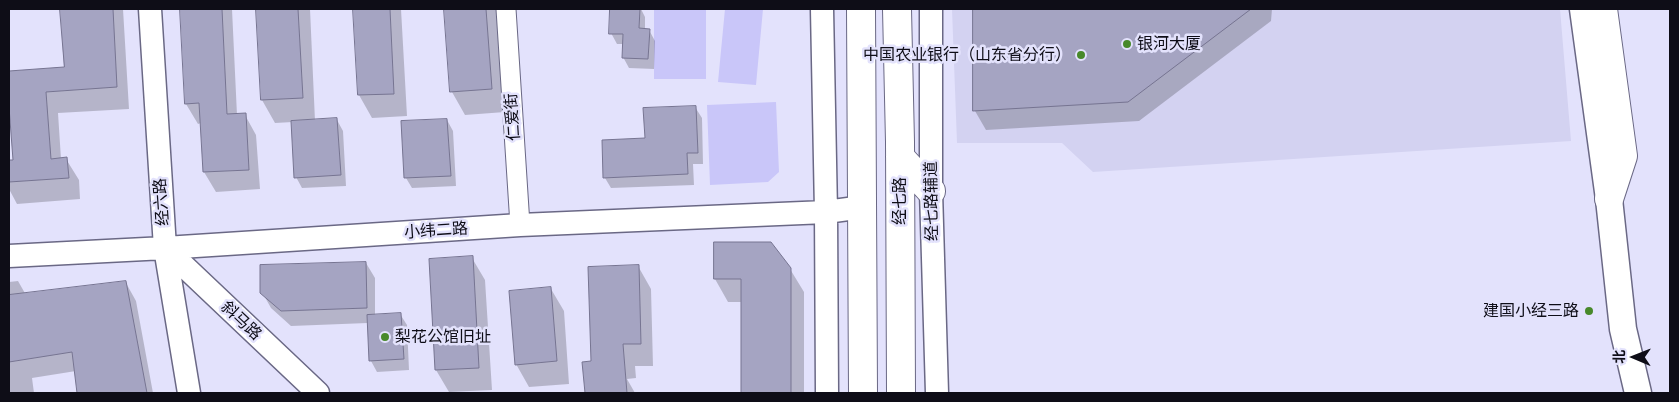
<!DOCTYPE html>
<html>
<head>
<meta charset="utf-8">
<style>
  body { margin:0 }
  #map { position:relative; width:1679px; height:402px; overflow:hidden; background:#e3e2fc; font-family:"Noto Sans","Noto Sans SC",sans-serif }
  canvas { display:block }
  .frame { position:absolute; inset:0; border:10px solid #0e0d17; pointer-events:none }
  .north { position:absolute; left:1609px; top:332px; width:50px; height:50px; -webkit-text-stroke:4px #e3e2fc; paint-order:stroke; rotate:271deg; font-size:14px; font-weight:700; line-height:20px; text-align:center; color:#0e0d17 }
  .north::after { content:''; display:block; margin:auto; width:18px; height:22px; background:#0e0d17; clip-path:polygon(50% 0,100% 100%,50% 72%,0 100%) }
</style>
</head>
<body>
<div id="map">
<canvas width="1679" height="402"></canvas>
<div class="frame"></div>
<div class="north">北</div>
</div>
<script>
const ctx = document.querySelector('canvas').getContext('2d');
ctx.lineJoin = 'round';
function fill(path, color) { ctx.fillStyle = color; ctx.fill(path, 'evenodd'); }
function stroke(path, color, width, dash) { ctx.strokeStyle = color; ctx.lineWidth = width; ctx.lineCap = dash ? 'butt' : 'round'; ctx.setLineDash(dash || []); ctx.stroke(path); }
function write(font, color, halo, rows, align = 'center') {
  ctx.font = font + ' "Noto Sans","Noto Sans SC",sans-serif'; ctx.lineWidth = 5; ctx.setLineDash([]); ctx.textBaseline = 'middle'; ctx.strokeStyle = halo; ctx.fillStyle = color; for (const [text, x, y, turn = 0] of rows) {
    ctx.save(); ctx.translate(x, y); ctx.rotate((+turn || 0) * Math.PI / 180); ctx.textAlign = isNaN(turn) ? turn : align; if (halo) ctx.strokeText(text, 0, 0); ctx.fillText(text, 0, 0); ctx.restore();
  }
}
const built = new Path2D(`
  M952,9h608l11,132 -478,31 -31,-29h-105z`);
const green = new Path2D(`
  M654,9h52v70h-52z
  M725,9h38l-7,76 -38,-3z
  M776,102l3,70 -11,10 -58,3 -3,-80z`);
const shadow = new Path2D(`
  M61,9h62l6,100 -71,4 3,46h5l13,21 1,19 -63,5 -8,-15v-27l5,-1 -3,-46h-2v-43l56,-4z
  M181,9h51l5,106h8l11,20 4,54 -44,3 -12,-20 -3,-49 -3,1 -12,-20z
  M258,9h52l5,112 22,-1 6,11 3,55 -44,2 -6,-11 -3,-55 -18,1 -13,-23z
  M355,9h46l6,107 -35,2 -13,-23z
  M446,9h51l8,103 -40,3 -13,-23z
  M612,9h29l4,8v13h4l6,11 -1,28 -25,-1 -6,-11 1,-13h-7l-6,-11z
  M974,9h298l-1,12 -132,100 -153,9 -11,-19z
  M695,107l7,11 1,46h-10l1,21 -83,3 -6,-10 41,-39z
  M447,120l6,11 3,55 -44,2 -6,-10z
  M715,243l75,26 14,23v101h-62v-91h-14l-13,-23z
  M472,258l13,22 7,110 -43,2 -13,-22z
  M366,263l9,15v38l25,-2 7,11 2,45 -32,2 -6,-11 -3,-38 -77,3 -20,-18 -9,-16z
  M638,266l13,23 2,77h-18l1,12 -9,1 8,14h-49l-1,-8z
  M18,281l8,14 100,-12 10,18 17,92h-69h2l-10,-22 -44,7 2,15h-25v-111z
  M551,289l13,22 5,73 -40,3 -13,-23z`);
const building = new Path2D(`
  M60,9h53l4,78 -71,5 5,67 16,-2 2,21 -60,4v-22h4l-4,-53v-36l55,-4z
  M180,9h42l5,105 19,-1 3,57 -46,2 -4,-69 -14,1z
  M256,9h42l5,89 -42,2z
  M353,9h37l4,85 -36,1z
  M444,9h42l6,80 -42,3z
  M610,9h30l-1,19 11,1 -2,30 -26,-1 1,-24h-14z
  M973,9h278l-123,93 -155,9z
  M696,106l2,47h-11l1,21 -85,4 -1,-38 43,-2 -2,-30z
  M337,118l4,57 -47,3 -3,-57z
  M447,119l4,57 -47,2 -3,-57z
  M714,242h57l20,26v125h-50v-114h-27z
  M473,256l6,112 -44,2 -6,-111z
  M366,262l1,46 -86,3 -21,-18v-28z
  M639,265l2,79h-18l4,49h-42l-3,-31 9,-1 -3,-94z
  M126,281l21,112h-70l-5,-41 -63,10v-67z
  M551,287l6,74 -42,4 -6,-74z
  M401,313l3,46 -35,2 -2,-46z`);
const minor = new Path2D(`
  M506,9l14,216`);
const tertiary = new Path2D(`
  M150,9l15,239 24,145
  M822,9l4,203 1,181
  M931,9v182l6,202
  M165,248l153,145
  M9,256l156,-8 355,-23 306,-13 37,-5`);
const secondary = new Path2D(`
  M1583,9l26,190 14,130 15,64`);
const primary = new Path2D(`
  M861,9l2,384
  M897,9l3,133 1,251
  M900,157l31,34`);
const trunk = new Path2D(`
  M1603,9l20,147 -14,43`);
const markers = [
  [1127,44,5,"#48892a"],
  [1081,55,5,"#48892a"],
  [1589,311,5,"#48892a"],
  [385,337,5,"#48892a"]
];
const poiNames = [
  ["银河大厦",1137,44],
  ["中国农业银行（山东省分行）",1071,55,"right"],
  ["建国小经三路",1579,311,"right"],
  ["梨花公馆旧址",395,337]
];
const streetNames = [
  ["仁爱街",513,117,-94],
  ["经七路",900,201,-90],
  ["经七路辅道",932,201,-91],
  ["经六路",162,202,-94],
  ["小纬二路",436,231,-4],
  ["斜马路",241,321,43]
];
fill(built, '#d3d2f1');
fill(green, '#c9c6f9');
fill(shadow, '#0003');
fill(building, '#a5a4c2');
stroke(building, '#767491', 1);
stroke(minor, '#6a6885', 21);
stroke(tertiary, '#6a6885', 25);
stroke(secondary, '#6a6885', 29);
stroke(primary, '#6a6885', 30);
stroke(trunk, '#6a6885', 30);
stroke(minor, '#fff', 19);
stroke(tertiary, '#fff', 22);
stroke(secondary, '#fff', 26);
stroke(primary, '#fff', 28);
stroke(trunk, '#fff', 28);
for (const [x, y, r, color] of markers) { const dot = new Path2D(); dot.arc(x, y, r, 0, 2 * Math.PI); ctx.fillStyle = color; ctx.fill(dot); stroke(dot, '#e3e2fc', 2); }
write('16px', '#0e0d17', '#e3e2fc', poiNames, 'left');
write('16px', '#0e0d17', '#e3e2fc', streetNames);
</script>
</body>
</html>
